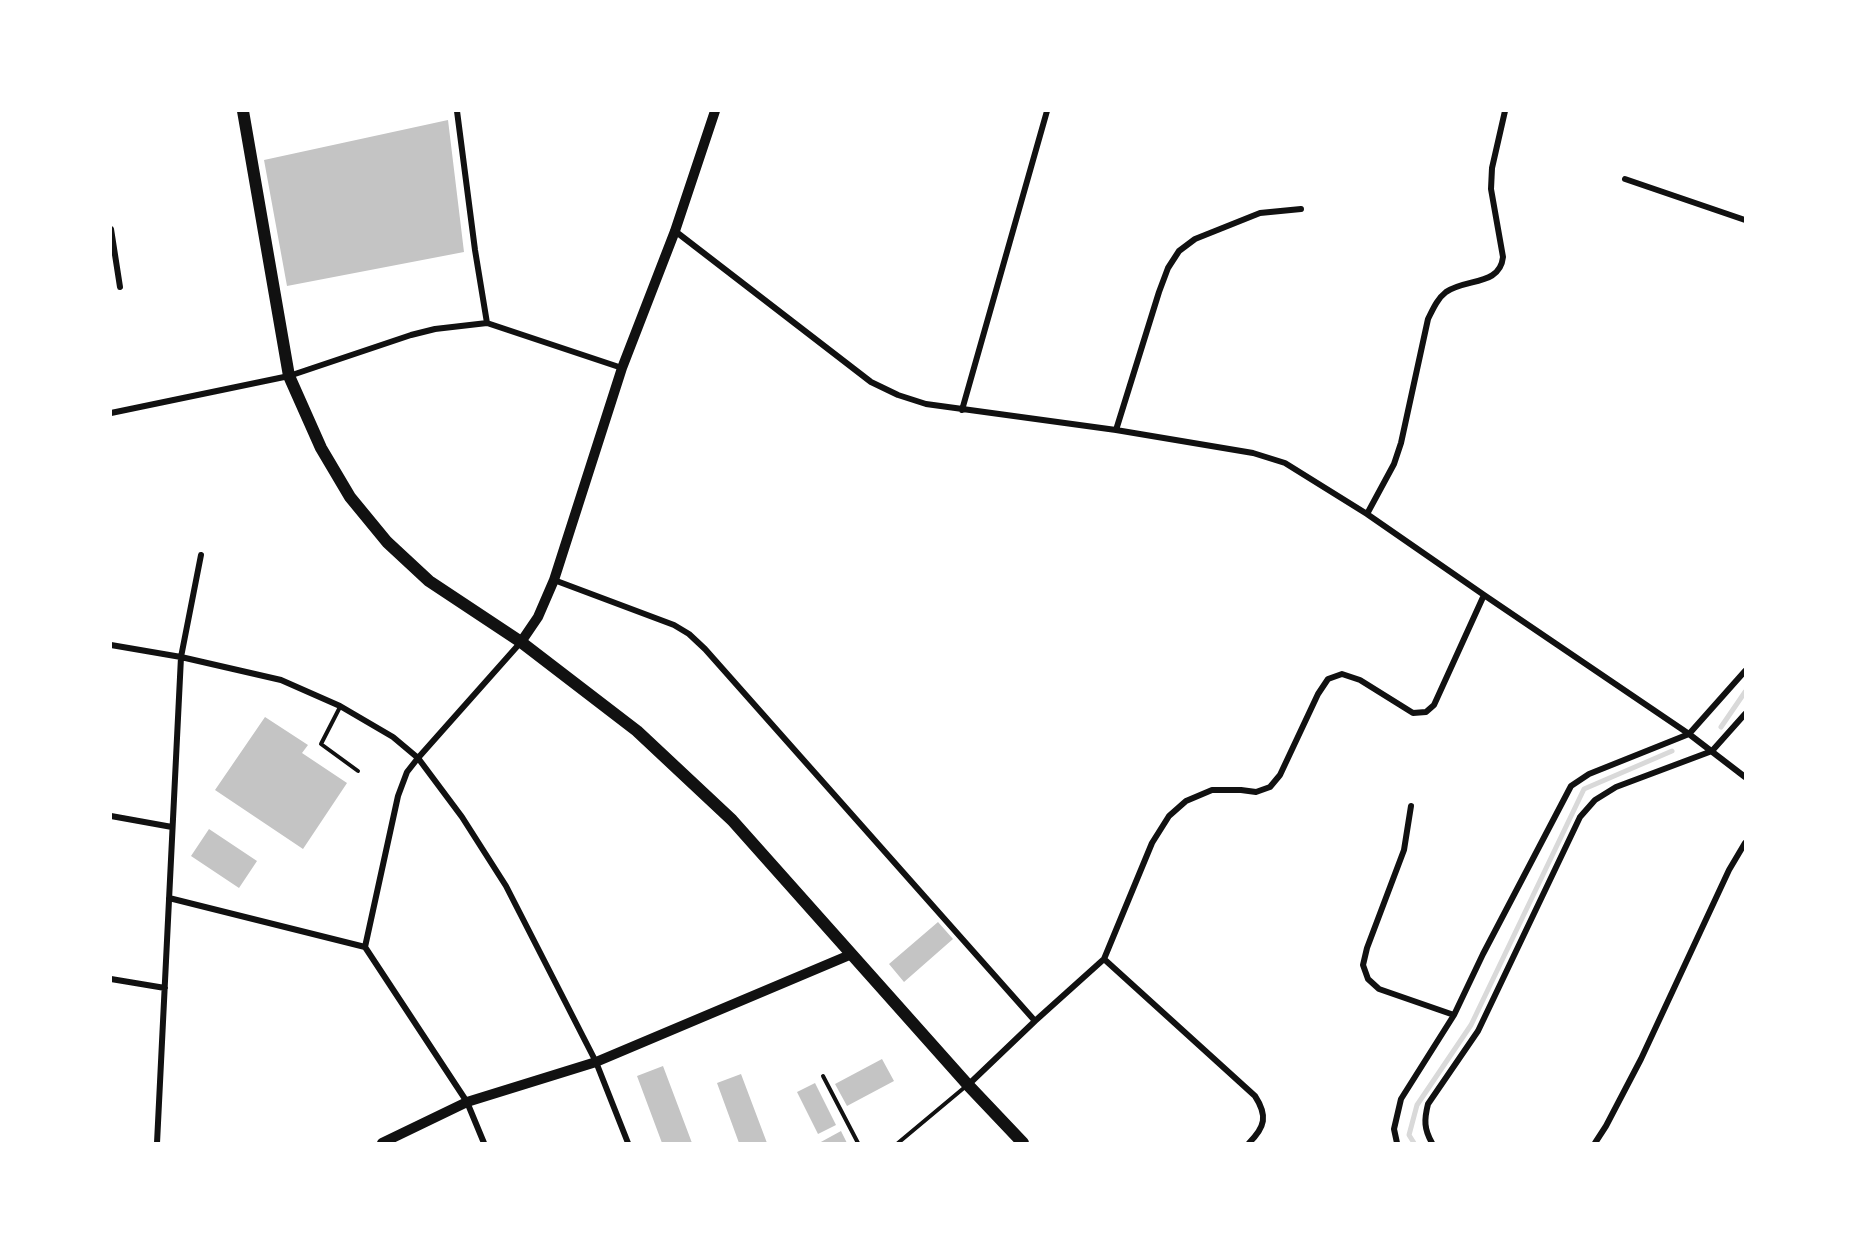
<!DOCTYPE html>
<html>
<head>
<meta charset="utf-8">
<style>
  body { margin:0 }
  #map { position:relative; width:1856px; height:1254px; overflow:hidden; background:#fff; font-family:"Exo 2",sans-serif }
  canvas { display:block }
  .frame { position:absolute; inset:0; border:112px solid #fff; pointer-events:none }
</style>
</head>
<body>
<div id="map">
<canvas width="1856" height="1254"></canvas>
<div class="frame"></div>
</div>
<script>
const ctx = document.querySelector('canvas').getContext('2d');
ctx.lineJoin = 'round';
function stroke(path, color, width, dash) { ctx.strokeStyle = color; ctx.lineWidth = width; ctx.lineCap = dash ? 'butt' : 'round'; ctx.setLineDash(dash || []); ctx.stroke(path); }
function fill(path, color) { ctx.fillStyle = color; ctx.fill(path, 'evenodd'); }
const stream = new Path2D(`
  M1721,727l24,-35
  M1414,1143l-5,-8 8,-30 54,-80 113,-236 88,-38`);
const building = new Path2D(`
  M448,120l16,132 -177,34 -23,-126z
  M265,717l43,28 -6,8 45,30 -44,66 -88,-59z
  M209,829l48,32 -18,27 -48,-32z
  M938,922l15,17 -49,43 -15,-18z
  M882,1059l12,22 -47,25 -12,-22z
  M663,1066l29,77h-30l-25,-67z
  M741,1074l26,69h-28l-22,-60z
  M815,1083l21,42 -18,9 -21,-42z
  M841,1131l6,12h-28z`);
const service = new Path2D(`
  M340,707l-19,37 37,27
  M823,1076l35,67
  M898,1143l67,-56`);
const minor = new Path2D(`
  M457,111l18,139 12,73
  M1625,179l120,41
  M111,229l9,58
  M675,231l196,151 27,13 28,9 190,26 137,23 32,10 82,51 117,81 205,139 56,43
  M962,410l85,-299
  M111,413l178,-37 122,-41 24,-6 52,-6 135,45
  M1116,430l43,-138 9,-24 11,-17 16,-12 65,-26 41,-4
  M1367,514l27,-50 7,-21 27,-124c5,-10 9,-20 18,-27 20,-14 54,-6 57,-35l-12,-68 1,-21 13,-57
  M554,580l120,45 15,9 16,15 330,372
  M111,645l70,12 100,23 59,26 53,31 25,21 44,59 44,69 90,176 32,81
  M1411,806l-7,44 -37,98 -4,17 5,14 11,10 75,26
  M111,816l61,11
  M169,898l196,49 102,155 17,41
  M365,947l33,-151 9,-24 11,-14 103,-116
  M1104,959l151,137c13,20 10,31 -6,47
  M111,979l54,9
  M968,1085l67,-64 69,-62 48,-116 17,-27 17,-15 26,-11h29l15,2 14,-5 10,-12 38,-81 10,-15 14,-5 18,6 53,33 13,-1 8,-7 50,-110
  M157,1143l24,-486 20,-102
  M1397,1143l-3,-14 7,-30 53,-84 29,-61 88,-168 18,-12 100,-40 56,-63
  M1432,1143c-8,-14 -8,-23 -4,-39l50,-73 102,-214 15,-17 21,-13 96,-36 33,-37
  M1595,1143l11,-17 35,-67 88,-189 16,-27`);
const tertiary = new Path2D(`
  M521,642l17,-25 16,-37 68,-212 53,-137 40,-120
  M382,1143l85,-41 129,-40 256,-108`);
const secondary = new Path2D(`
  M243,111l46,265 32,72 29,49 37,45 42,39 92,61 116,89 95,89 236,265 55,58`);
stroke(stream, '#d9d9d9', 5);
fill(building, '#c4c4c4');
stroke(service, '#111', 4);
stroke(minor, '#111', 6);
stroke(tertiary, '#111', 10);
stroke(secondary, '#111', 12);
</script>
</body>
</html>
